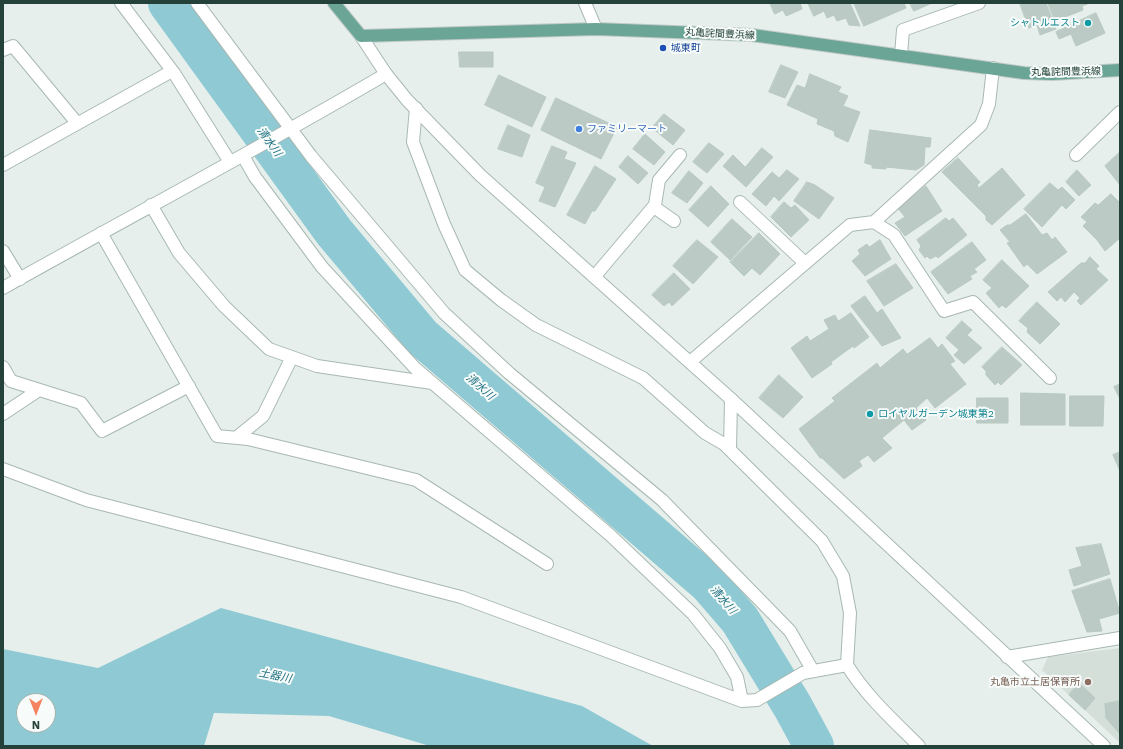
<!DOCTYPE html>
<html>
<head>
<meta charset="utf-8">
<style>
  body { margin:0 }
  #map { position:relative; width:1123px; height:749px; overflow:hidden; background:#e6efeb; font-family:"Work Sans",sans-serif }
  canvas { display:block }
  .frame { position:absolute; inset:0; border:4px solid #24423a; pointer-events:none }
  .north { position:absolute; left:16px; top:693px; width:40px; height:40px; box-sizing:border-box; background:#f7fbf9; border:1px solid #a3b1ad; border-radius:50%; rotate:180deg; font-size:11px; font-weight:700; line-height:16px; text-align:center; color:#24423a }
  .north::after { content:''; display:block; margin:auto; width:14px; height:18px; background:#f4845f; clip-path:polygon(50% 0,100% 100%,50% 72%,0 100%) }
</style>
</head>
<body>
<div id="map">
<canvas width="1123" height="749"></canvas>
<div class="frame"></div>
<div class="north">N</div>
</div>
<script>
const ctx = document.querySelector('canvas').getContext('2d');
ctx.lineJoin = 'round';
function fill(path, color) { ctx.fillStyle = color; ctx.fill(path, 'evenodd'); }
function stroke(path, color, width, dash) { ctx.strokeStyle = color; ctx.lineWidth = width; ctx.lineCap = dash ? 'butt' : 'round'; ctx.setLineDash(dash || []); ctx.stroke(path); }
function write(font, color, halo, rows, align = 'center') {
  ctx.font = font + ' "Work Sans","Noto Sans JP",sans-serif'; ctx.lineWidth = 4; ctx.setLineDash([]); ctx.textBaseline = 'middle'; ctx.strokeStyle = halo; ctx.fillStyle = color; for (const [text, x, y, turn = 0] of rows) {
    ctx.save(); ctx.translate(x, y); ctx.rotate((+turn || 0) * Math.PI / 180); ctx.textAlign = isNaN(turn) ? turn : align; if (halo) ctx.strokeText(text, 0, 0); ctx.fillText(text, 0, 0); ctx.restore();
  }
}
const built = new Path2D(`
  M1120,648v95l-78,-73 6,-13z`);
const water = new Path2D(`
  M221,608l361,98 71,40h-223l-101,-30 -115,-3 -10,33h-201v-97l95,19zM24,701h24v24h-24z`);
const river = new Path2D(`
  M168,3l166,229 88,105 286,246 32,37 53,87 21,39`);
const building = new Path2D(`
  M770,3h30l2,6 -16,7 -3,-6 -8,4z
  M808,3h42l10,23 -11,-1 -3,-7 -9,3 -3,-6 -7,3 -3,-7 -10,5z
  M854,3h50l2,5 -42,18z
  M910,3h22l-18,8z
  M1020,3h26l10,26 -16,6 -3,-10 -8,3z
  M1048,3h42l-8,3 1,4 -28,11z
  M1096,13l9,20 -29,13 -5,-12 -12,5 -3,-7z
  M459,52h34v15h-33z
  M781,65l17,7 -13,26 -16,-6z
  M810,74l31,13 -3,5 10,4 -5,10 17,6 -12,30 -13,-6 -1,-5 -17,-7 1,-5 -31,-14 10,-20 8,3z
  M499,75l47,22 -14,30 -47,-22z
  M556,98l61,29 -16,32 -60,-29z
  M664,114l21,16 -12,15 -21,-17z
  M508,125l22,10 -8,22 -24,-8z
  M870,130l61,8 -1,9h-5l-1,18 -8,5 -30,-3v2l-14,-1v-3l-7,-2z
  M645,134l20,18 -11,13 -21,-16z
  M709,143l15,11 -17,19 -14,-11z
  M552,146l15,6 -3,7 12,4 -21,44 -16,-6 6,-14 -9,-4z
  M762,148l11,9 -27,30 -23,-21 10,-11 12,12z
  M1120,152v33l-15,-19z
  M628,156l20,17 -10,11 -19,-17z
  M958,158l22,24 -3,3 2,3 23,-20 23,27 -33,30 -6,-5v-4l-44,-44z
  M595,166l21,13 -21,32h-3l-7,13 -18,-9z
  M787,170l12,9 -20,22 -5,-5 -8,10 -14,-12 20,-22 7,6z
  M1077,170l14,15 -12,11 -13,-14z
  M689,171l14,12 -16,20 -15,-10z
  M807,182l8,3 19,13 -15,21 -25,-18z
  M1050,183l8,7 4,-3 13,13 -9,9 -4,-4 -20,22 -18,-18z
  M711,186l18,18 -21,23 -19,-17z
  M926,186l16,25 -37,25 -10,-13 10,-6 -8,-10z
  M1111,194l9,9v35l-15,13 -8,-11 -14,-14 4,-4 -6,-5 14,-14 3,2z
  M784,202l7,6 4,-3 14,15 -18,17 -20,-20z
  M1026,214l16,21 5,-2 5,7 3,-3 12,15 -30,22 -10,-10 -3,3 -17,-24 3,-1 -10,-12 7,-5h3z
  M946,218l3,3 4,-3 14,17 -29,23 -2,-2 -6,3 -3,-3 -2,2 -6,-8 2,-4 -4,-6z
  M732,219l20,18 -22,23 -19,-18z
  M759,233l21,21 -20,21 -8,-7 -8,8 -14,-14z
  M697,240l21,17 -25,27 -20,-18z
  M880,240l11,19 -26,17 -13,-15 8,-7 -2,-4 9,-6 2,3z
  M972,242l14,18 -12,9 3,3 -7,4 2,3 -24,15 -17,-22z
  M1090,257l9,9 -3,3 12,11 -27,25 -4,-4 3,-3 -6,-6 -9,10 -4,-5 -4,4 -9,-9 33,-29h4z
  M1002,260l27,26 -23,22 -4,-3 -3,3 -13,-15 6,-5 -9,-8z
  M896,264l17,24 -29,18 -17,-25z
  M674,273l16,16 -18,17 -3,-4 -5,4 -12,-11z
  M865,296l12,17 5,-4 19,29 -19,8 -31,-40z
  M1037,302l23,22 -20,20 -13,-12 1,-4 -9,-7z
  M851,313l18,24 -15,11 -1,-2 -22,16 1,2 -20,14 -21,-30 16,-12 3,5 19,-12 -5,-9 11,-5 3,6z
  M962,321l10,9 -5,5 15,13 -18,16 -10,-9 5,-5 -13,-12z
  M930,338l8,10 4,-4 13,17 -5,3 16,20 -31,24 -8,-10 -11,10 10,12 -14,10 -8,-10 -22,18 10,10 -18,14 -6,-7 -9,6 3,5 -18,13 -22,-21h-2l-21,-29 36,-28 -3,-3 45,-35 3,5 23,-19 4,5z
  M1002,347l20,18 -21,20 -3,-3 -3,3 -9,-10v-4l-4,-4z
  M779,375l24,22 -20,21 -24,-20z
  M1120,384v15l-6,-12z
  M1021,393l44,1v31h-44z
  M1070,396h34l-1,30h-33z
  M977,398h31v25h-31z
  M1120,452v19l-7,-16z
  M1101,544l9,30 -36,12 -5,-16 13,-4 -6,-18z
  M1110,579l10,34 -21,6 3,12 -15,1 -15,-41z
  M1079,683l16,15 -10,12 -16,-15z
  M1120,701v33l-14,-16 -1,-14z`);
const service = new Path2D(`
  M901,55l2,-25 76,-27`);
const minor = new Path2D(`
  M121,3l53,70 56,89
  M197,3l114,153 133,157 65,60 153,127 128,131 23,40
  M585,3l11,26
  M3,50l10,-4 64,77
  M416,108l-3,34 31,82 21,46 36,30 35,25 107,53 62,55 19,11 98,97 21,35 7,37 -3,52
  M1076,155l44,-43
  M243,156l12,21 67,90 93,101 195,167 83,79 27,34 17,29 5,24
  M3,165l169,-94
  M740,202l65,61
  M151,205l28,48 45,53 45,43 48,17 115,17
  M654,207l20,14
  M874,222l20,13 50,76 29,-9 77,76
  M101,233l116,203 31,3 168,41 131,84
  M3,251l17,28
  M594,277l61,-72 4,-25 21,-25
  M3,288c128,-72 257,-140 383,-214
  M690,362l160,-137 24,-3 107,-97 8,-21 4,-36
  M3,367l8,14 70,22 21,28 87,-45
  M3,414l36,-24
  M236,438l27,-22 29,-59
  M730,450l1,-51
  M3,469l83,31 375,97 281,104 15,-1 46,-27 44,-8c19,31 47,56 72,81
  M1007,657l113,-19`);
const tertiary = new Path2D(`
  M361,36l25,38 21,26 73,75 251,224 373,347`);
const primary = new Path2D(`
  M334,3l27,33 235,-7 156,6 272,38 28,1 68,-4`);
const markers = [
  [1088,23,4,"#0f9aa8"],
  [663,48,4,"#1a4fb4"],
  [579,129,4,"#3f7fe0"],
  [870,414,4,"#0f9aa8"],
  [1088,682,4,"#8d6e63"]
];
const cultureNames = [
  ["シャトルエスト",1080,23],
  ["ロイヤルガーデン城東第2",878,414,"left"]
];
const streetNames = [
  ["丸亀詫間豊浜線",720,34,3],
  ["丸亀詫間豊浜線",1066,72,-1]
];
const transitNames = [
  ["城東町",671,48]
];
const shopNames = [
  ["ファミリーマート",587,129]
];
const educationNames = [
  ["丸亀市立土居保育所",1080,682]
];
const waterNames = [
  ["清水川",269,142,54],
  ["清水川",480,387,41],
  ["清水川",723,600,49],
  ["土器川",275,676,11]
];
fill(built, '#d4dfda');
fill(water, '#8ec9d4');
stroke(river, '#8ec9d4', 40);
fill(building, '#bbcac4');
stroke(building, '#b8c9c2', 1);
stroke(service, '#a8b8b2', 14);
stroke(minor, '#a8b8b2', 14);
stroke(tertiary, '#a8b8b2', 14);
stroke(primary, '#c2cac8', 14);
stroke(service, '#fff', 12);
stroke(minor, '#fff', 12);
stroke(tertiary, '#fff', 12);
stroke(primary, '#6aa596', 12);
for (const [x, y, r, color] of markers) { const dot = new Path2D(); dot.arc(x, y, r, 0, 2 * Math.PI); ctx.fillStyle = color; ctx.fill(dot); stroke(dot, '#f7fbf9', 1.5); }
write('10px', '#0d838f', '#f7fbf9', cultureNames, 'right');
write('10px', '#24423a', '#f7fbf9', streetNames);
write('10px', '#164399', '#f7fbf9', transitNames, 'left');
write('10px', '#366cbe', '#f7fbf9', shopNames, 'left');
write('10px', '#785e54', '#f7fbf9', educationNames, 'right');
write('italic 11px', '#1c6f80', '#f7fbf9', waterNames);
</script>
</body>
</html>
